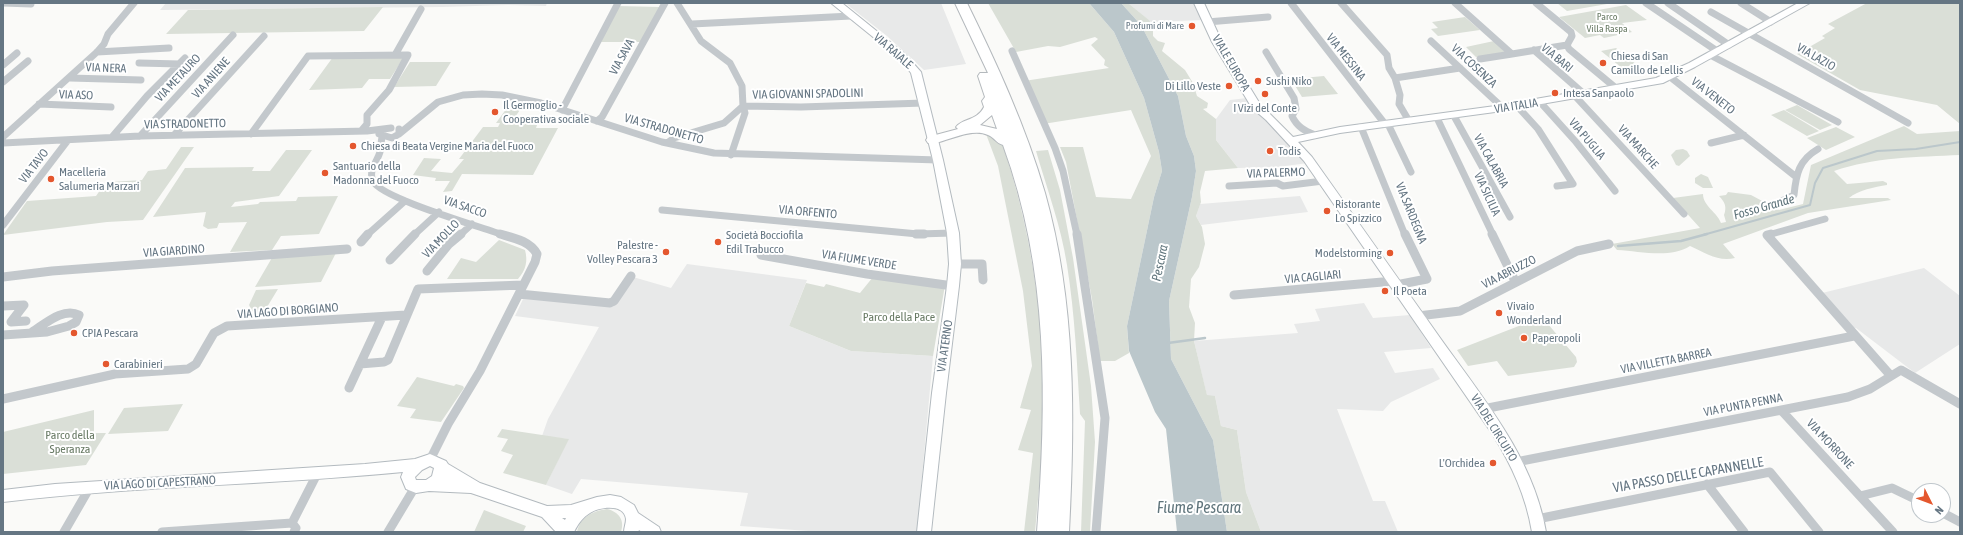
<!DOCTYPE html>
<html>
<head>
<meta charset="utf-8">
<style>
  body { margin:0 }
  #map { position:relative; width:1963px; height:535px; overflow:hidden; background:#fafaf8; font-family:"Asap Condensed",sans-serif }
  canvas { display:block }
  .frame { position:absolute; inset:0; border:4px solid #657683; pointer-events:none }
  .north { position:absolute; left:1911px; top:483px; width:40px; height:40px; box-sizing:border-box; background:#fff; border:1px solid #c1c8cd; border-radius:50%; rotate:132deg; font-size:11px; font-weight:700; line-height:16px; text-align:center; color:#657683 }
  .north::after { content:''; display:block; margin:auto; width:14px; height:18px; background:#e4572e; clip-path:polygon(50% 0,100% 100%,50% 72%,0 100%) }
</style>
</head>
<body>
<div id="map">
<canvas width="1963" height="535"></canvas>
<div class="frame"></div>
<div class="north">N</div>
</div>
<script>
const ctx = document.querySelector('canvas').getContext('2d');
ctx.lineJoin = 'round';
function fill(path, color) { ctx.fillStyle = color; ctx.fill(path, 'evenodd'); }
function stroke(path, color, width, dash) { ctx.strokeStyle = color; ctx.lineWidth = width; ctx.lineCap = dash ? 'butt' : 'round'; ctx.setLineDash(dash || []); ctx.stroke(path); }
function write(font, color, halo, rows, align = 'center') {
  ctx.font = font + ' "Asap Condensed",sans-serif'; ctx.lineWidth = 4; ctx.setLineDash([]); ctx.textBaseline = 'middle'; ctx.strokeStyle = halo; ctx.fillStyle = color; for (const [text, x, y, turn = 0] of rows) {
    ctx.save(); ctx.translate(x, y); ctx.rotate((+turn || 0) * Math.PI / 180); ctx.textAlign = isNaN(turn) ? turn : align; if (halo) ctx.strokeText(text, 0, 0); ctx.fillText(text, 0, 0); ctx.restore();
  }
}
const built = new Path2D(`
  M166,3h381l-1,3 -38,-1 -66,2 -282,3z
  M845,3h96l25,61 -42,6 -37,-34z
  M1128,3h68l7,17 -52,2z
  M1247,98l20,21 41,44 -30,4 -40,1 -22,-28v-21l14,-19z
  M1300,196l8,16 -107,13 -5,-9 4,-12z
  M687,264l120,16 -18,46 62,25 82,5 -16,176h-95l-82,-6 8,-33 -167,-14 -9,15 -26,-9 22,-46 -26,-3 6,-17 51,-92 -84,-11 9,-19 89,10 20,-30 38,11z
  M1924,268l36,28v48l-45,29 -59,-45 -6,-1 -32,-33z
  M1364,303l9,15 37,-3 21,33 -47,4 11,21 38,-5 7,11 -49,23 -8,9 -46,-2 36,92h12l13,31h-137l-15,-40 -9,-62 -16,-4 -6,-30h-8l-13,-55 104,-8 -4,-9 26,-3 -5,-12z`);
const green = new Path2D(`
  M988,3h101l25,29 30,66 15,54 3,19 -8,26 -27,129 2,27 -14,8h-15l-8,-62 -26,-137 -6,-15h23l13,50 35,2 20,-43 -20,-46 -88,14 -19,-43 85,-13 -5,-3 1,-5 -14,-15 7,-6 -3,-2 -35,10 -12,-1 -32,6z
  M1121,3h7l21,17 4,6v10l5,5 7,2 -3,8 23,19 8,13 4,13 11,7 -1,5 -4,1 13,10v21l22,28 -33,3 -5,21 1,10 -5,14 6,11 3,17 -6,23 -8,12 -2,28 6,16 -1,18 13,54 8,1 6,30 16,4 9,62 15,40h-34l-14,-92 -42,-81 -2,-58 23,-104 4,-26 -2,-15 -8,-20 -8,-40 -37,-71z
  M1557,3h48l2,1 -40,7z
  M1867,3h93v121l-23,-19 -77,-15 -63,-36 28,-16 -3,-2 13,-8 -7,-4z
  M1626,5l21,15 -25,3 10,9 -28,6 -4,-3 -15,3 -26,-21z
  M618,6l42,1 -19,35h-40z
  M383,7l-19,24 -198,3 22,-24z
  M1465,17l15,13 -42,6 -7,-7 7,-1 -6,-6z
  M1494,41l11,11 -29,5 -10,-10z
  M1616,48l21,17 -15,3 -21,-17z
  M333,57h71l-14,22h-21l-7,9 -53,2z
  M410,62h41l-15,24 -42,1z
  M1324,76l14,18 -36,3 -11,-18z
  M512,101l12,3 -11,16 24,5 -1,3h22l-25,47 -71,-1 -10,17 -9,1 7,-11h-15l1,-3 -23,-3 11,-17 17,1 -10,12 21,2 12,-14h-5l24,-32h15l2,-4h-4z
  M1797,105l35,20 -12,5 -35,-20z
  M1784,110l35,21 -12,5 -36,-21z
  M1904,126l13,8 43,-3v24c-42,2 -86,2 -126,16l13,13 36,-3 4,2v2c-12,2 -29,5 -38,13h39l3,2 -83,13 -85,31 12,14c-17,4 -29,-5 -45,-12 -20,13 -50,5 -73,4l-5,-6 88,-16 -27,-30 30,-4c0,12 14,18 18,29l5,-1 -2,-7c3,-8 1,-13 -5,-19l7,-1 2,-3 23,3 28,15 24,-6 8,-39z
  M1836,127l19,10 -29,13 -19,-12z
  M986,134l16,9c28,82 41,169 42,256 0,44 -5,89 -9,133h-11l9,-79 -15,-3 13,-40 -11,-2 12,-42 -9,-75 -25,-125z
  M181,147h13l-51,73 -36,2 -104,13 24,-34 69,-5 7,-10 6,-1 2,-3 31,-2 6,-9 18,-2z
  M1683,149l4,2 3,5 -11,10 -3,-1 -5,-10 5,-5z
  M286,150h26l-33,46 -44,6 -4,5 27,-3 2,-2 36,-1 2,-4 40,-1 -19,38 -38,2 -9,14 -42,2 17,-30 -28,1 -2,5 -9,1 -5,-3 3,-14 -53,5 32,-49 69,-1 -2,4h18z
  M1048,150l12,40 13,68 18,128 4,56 -5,90h-9l4,-111 -5,-7c-3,-50 -5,-99 -13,-149 -6,-39 -20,-76 -31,-114z
  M1701,174l7,3 5,11h-10l-8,-5v-5z
  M499,240l26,10c3,11 1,20 -7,29h-71l14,-21 15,4z
  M337,251l-16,31 -66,5 18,-31z
  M873,277l72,8 -12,71 -82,-5 -62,-25 17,-43 18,4 2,-3 34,9z
  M278,289l-17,28 -9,-6 -3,-6 7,-15z
  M1542,317l34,40 1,5 -3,5 -66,9 -11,-15 -29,5 -11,-16z
  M417,377l37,9 2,-2 7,2 1,2 -23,34 -31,-4 6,-9 -19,-3z
  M183,404l-15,27 -60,3 16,-26z
  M94,410v23h12l-20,32 -83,9v-42z
  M502,429l67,10 -23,46 -43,-12 10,-18 -12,-4 7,-12 -11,-2z
  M607,509c12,3 18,11 14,23h-44c3,-15 16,-21 30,-23z
  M484,510l42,16 -3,6h-49z`);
const water = new Path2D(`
  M1089,3h32l20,22 37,71 8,40 8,20 2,15 -4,26 -23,104 2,58 42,81 14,92h-50l-11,-103 -11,-17 -26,-61 -2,-25 27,-129 8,-26 -3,-19 -15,-54 -30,-66z`);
const streamFar1 = new Path2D(`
  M1703,235l107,-30 5,-22 8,-15 54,-17 39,-2 44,-7`);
const stream = new Path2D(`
  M1618,246l63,-5 26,-7
  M1168,343l37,-5`);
const streetFar1 = new Path2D(`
  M3,3l28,1
  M1291,3l94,121
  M1341,3l46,52 2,13 6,10 5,17 -1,9 10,17
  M1455,3l57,51 55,-9
  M1536,3l35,29 1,4 -5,9 2,4 48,40
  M1646,3l71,48
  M1668,3l61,42
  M1741,3l30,19
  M1711,12l197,111
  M1207,22l61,-5
  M692,24l159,-8
  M1431,41l72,67
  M1534,50l50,44
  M1012,51l43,97 8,23 14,64
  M97,52l72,-4
  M1266,52l28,46 2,11 -4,7c5,11 13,15 23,19
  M395,55l26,-46
  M1710,55l128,67
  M1480,59l32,-5
  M139,63l41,1
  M3,65l14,-12
  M1669,76l126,100
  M70,78l71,2
  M1395,78l65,-10
  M3,82l25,-21
  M1575,96l109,118
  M1540,102l36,40 39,49
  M39,104l72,3
  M743,106l58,1 123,-4
  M1517,106l21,23 35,55 -16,2
  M562,110l56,-107
  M1454,116l56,101
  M1437,118l56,117
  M597,121l5,-4 63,-114
  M1388,124l23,48
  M1361,127l44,108
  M251,134l57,-78 100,-1 -19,35 -22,25v9l-6,7
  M379,134l13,4 7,-4v-5
  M399,134l39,-32 25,-7 19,-1 20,1 39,8 121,39 52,11 224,7
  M174,135l90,-99
  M140,136l93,-101
  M3,137l94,-85 7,-8 4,-10 26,-31
  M112,137l35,-41 38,-38
  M382,137c-1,5 -1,11 -2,15 -3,10 -12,19 -7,29 7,17 109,46 130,54
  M3,143l137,-7 227,-5 24,-3
  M667,143l7,-5 50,-15 19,-17 -1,-20 -12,-23 -29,-22 -24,-38
  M1711,143l33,-8
  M731,155l14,-42 -2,-7
  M1229,186l48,-3 6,3 40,-5
  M1780,202l14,-7c2,-21 5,-35 24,-46
  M662,210l256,24 35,-1
  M3,225l65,-85
  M367,235l38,-34
  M414,235l25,-23
  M460,235l12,-11
  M1768,235l57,-16`);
const street = new Path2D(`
  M916,234h8
  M1077,234l28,184 -9,114
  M1492,234l23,47
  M1771,234l-4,1 124,141
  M361,242l7,-8
  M761,255l106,19 86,12
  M390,260l25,-26
  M955,264h27l1,16
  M427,271l22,-27 12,-10
  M3,277l49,-6 295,-22
  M1396,285l31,-6 -22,-45
  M519,294l91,9 4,-2 17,-25
  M1234,295l160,-14
  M3,306l21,-1 -13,17 15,-1
  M1418,316l42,-5 117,-60 32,-7
  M3,335l44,-3 22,-6 7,-4 3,-7c-16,-8 -34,9 -47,17
  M360,364l24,-2 4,-2 30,-71 105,-4
  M349,388l33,-71
  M3,399l112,-25 73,-5 8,-5 18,-31 13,-7 179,-11
  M1483,409l371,-73
  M1781,410l112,122
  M430,460l18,-36 32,-53 55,-109 2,-8c-7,-13 -23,-16 -37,-20
  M1516,462l332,-65 22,-8 31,-19 59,34
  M1707,484l37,48
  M1860,496l32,-8 27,13
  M1943,513l17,9
  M1537,519l233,-47 49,60
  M292,523l4,5 -2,4
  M64,532l26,-45
  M162,532l130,-9 25,-49
  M388,532l27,-45`);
const secondary = new Path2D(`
  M831,3h11l63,51 16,18 22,88 16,73 2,31 -2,22 -13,107 -15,139h-14l15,-139 15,-107 2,-22 -2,-31 -14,-73 -22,-87 -12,-15z
  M1194,3h10l18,39 38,62 33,33 47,-10 155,-21 161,-28 33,-15 109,-60h12l-115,64 -32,16 -168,29 -155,21 -42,9 14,15c42,59 84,118 126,178 43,61 95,121 108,197h-14c-6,-36 -20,-66 -39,-97l-189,-274 -38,-41 -14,-12 -40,-66z
  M430,454l16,7 2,3 32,19 67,23 24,-1 26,-8 13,-2 11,2 13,8 4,8 21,14 2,5h-19l-3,-2 -1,2h-14c0,-4 2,-9 2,-13 -2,-16 -27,-12 -36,-6 -7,4 -12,11 -16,19h-18l-14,-15 -71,-24 -42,-2 -13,2 -10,-4 -5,-12 2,-5c-133,13 -267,14 -400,30v-12l52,-6 310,-20 50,-5zM430,466l4,2 -2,8 -6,4h-10l-1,-3 7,-7zM562,518h4l-1,2z`);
const highway = new Path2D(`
  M955,3h12c30,61 59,124 78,190 31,110 30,226 24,339h-32c10,-131 12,-262 -34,-387 -7,-2 -9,-8 -15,-10 -16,-7 -39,5 -55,9l-5,-1 -2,-3 2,-3 30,-8 -2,-2c7,-9 21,-6 28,-20l-2,-6 3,-4 -7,-21 2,-3h8zM992,115l5,14 -17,-4z`);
const markers = [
  [1192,26,4,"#e4572e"],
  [1603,63,4,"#e4572e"],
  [1258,81,4,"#e4572e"],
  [1229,86,4,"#e4572e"],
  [1555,93,4,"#e4572e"],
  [1265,94,4,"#e4572e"],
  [495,112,4,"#e4572e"],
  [353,146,4,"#e4572e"],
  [1270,151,4,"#e4572e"],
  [325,173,4,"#e4572e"],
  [51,179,4,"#e4572e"],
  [1327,211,4,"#e4572e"],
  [718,242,4,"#e4572e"],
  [666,252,4,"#e4572e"],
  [1390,253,4,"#e4572e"],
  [1385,291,4,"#e4572e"],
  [1499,313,4,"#e4572e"],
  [74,333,4,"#e4572e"],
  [1524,338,4,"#e4572e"],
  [106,364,4,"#e4572e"],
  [1493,463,4,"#e4572e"]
];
const farParknames = [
  ["Parco",1607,17],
  ["Villa Raspa",1607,29]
];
const farPoinames = [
  ["Profumi di Mare",1184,26]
];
const streetNames = [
  ["VIA RAIALE",893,51,41],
  ["VIA SAVA",622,57,-61],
  ["VIA MESSINA",1346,57,52],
  ["VIA LAZIO",1816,57,30],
  ["VIA BARI",1557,58,40],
  ["VIALE EUROPA",1231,63,60],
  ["VIA COSENZA",1474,66,43],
  ["VIA NERA",106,68,2],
  ["VIA METAURO",178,78,-47],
  ["VIA ANIENE",211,78,-48],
  ["VIA GIOVANNI SPADOLINI",808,94,-1],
  ["VIA ASO",76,95,2],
  ["VIA VENETO",1713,96,38],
  ["VIA ITALIA",1516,106,-9],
  ["VIA STRADONETTO",185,124,-1],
  ["VIA STRADONETTO",664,129,16],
  ["VIA PUGLIA",1587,139,50],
  ["VIA MARCHE",1638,147,48],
  ["VIA CALABRIA",1491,161,61],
  ["VIA TAVO",34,166,-52],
  ["VIA PALERMO",1276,173,-2],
  ["VIA SICILIA",1487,194,65],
  ["VIA SACCO",465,207,19],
  ["VIA ORFENTO",808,212,5],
  ["VIA SARDEGNA",1411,213,68],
  ["VIA MOLLO",441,239,-46],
  ["VIA GIARDINO",174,251,-4],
  ["VIA FIUME VERDE",859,260,9],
  ["VIA ABRUZZO",1509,272,-27],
  ["VIA CAGLIARI",1313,277,-5],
  ["VIA LAGO DI BORGIANO",288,311,-4],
  ["VIA ATERNO",945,346,-82],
  ["VIA VILLETTA BARREA",1666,361,-11],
  ["VIA PUNTA PENNA",1743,405,-11],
  ["VIA DEL CIRCUITO",1494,428,58],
  ["VIA MORRONE",1830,444,47],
  ["VIA LAGO DI CAPESTRANO",160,483,-3]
];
const poiNames = [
  ["Chiesa di San",1611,56],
  ["Camillo de Lellis",1611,70],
  ["Sushi Niko",1266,81],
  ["Di Lillo Veste",1221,86,"right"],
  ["Intesa Sanpaolo",1563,93],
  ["Il Germoglio -",503,105],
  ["Cooperativa sociale",503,119],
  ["I Vizi del Conte",1265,108,"center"],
  ["Chiesa di Beata Vergine Maria del Fuoco",361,146],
  ["Todis",1278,151],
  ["Santuario della",333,166],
  ["Madonna del Fuoco",333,180],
  ["Macelleria",59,172],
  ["Salumeria Marzari",59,186],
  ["Ristorante",1335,204],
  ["Lo Spizzico",1335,218],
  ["Società Bocciofila",726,235],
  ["Edil Trabucco",726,249],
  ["Palestre -",658,245,"right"],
  ["Volley Pescara 3",658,259,"right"],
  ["Modelstorming",1382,253,"right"],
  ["Il Poeta",1393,291],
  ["Vivaio",1507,306],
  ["Wonderland",1507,320],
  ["CPIA Pescara",82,333],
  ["Paperopoli",1532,338],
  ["Carabinieri",114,364],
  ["L'Orchidea",1485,463,"right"]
];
const parkNames = [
  ["Parco della Pace",899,317],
  ["Parco della",70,435],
  ["Speranza",70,449]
];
const waterNames = [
  ["Fosso Grande",1764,207,-16],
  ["Pescara",1160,263,-78]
];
const nearStreetnames = [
  ["VIA PASSO DELLE CAPANNELLE",1688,475,-10]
];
const nearWaternames = [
  ["Fiume Pescara",1199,508]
];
fill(built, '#e8e9e9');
fill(green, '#dadfd7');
fill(water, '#bbc7cb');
stroke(streamFar1, '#bbc7cb', 2);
stroke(stream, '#bbc7cb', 2.5);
stroke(secondary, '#b3babf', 2);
stroke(highway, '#b4b9bd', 2);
stroke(streetFar1, '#c3c8cc', 7);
stroke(street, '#c3c8cc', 9);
fill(secondary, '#fff');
fill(highway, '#fff');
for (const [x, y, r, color] of markers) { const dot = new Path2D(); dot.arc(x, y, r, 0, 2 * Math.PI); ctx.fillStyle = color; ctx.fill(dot); stroke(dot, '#fff', 1.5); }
write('10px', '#687a64', '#fff', farParknames);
write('10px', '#657683', '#fff', farPoinames, 'right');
write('12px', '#657683', '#fff', streetNames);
write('12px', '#657683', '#fff', poiNames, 'left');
write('12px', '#687a64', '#fff', parkNames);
write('italic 13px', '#60757c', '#fff', waterNames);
write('14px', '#657683', '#fff', nearStreetnames);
write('italic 16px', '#60757c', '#fff', nearWaternames);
</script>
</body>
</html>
